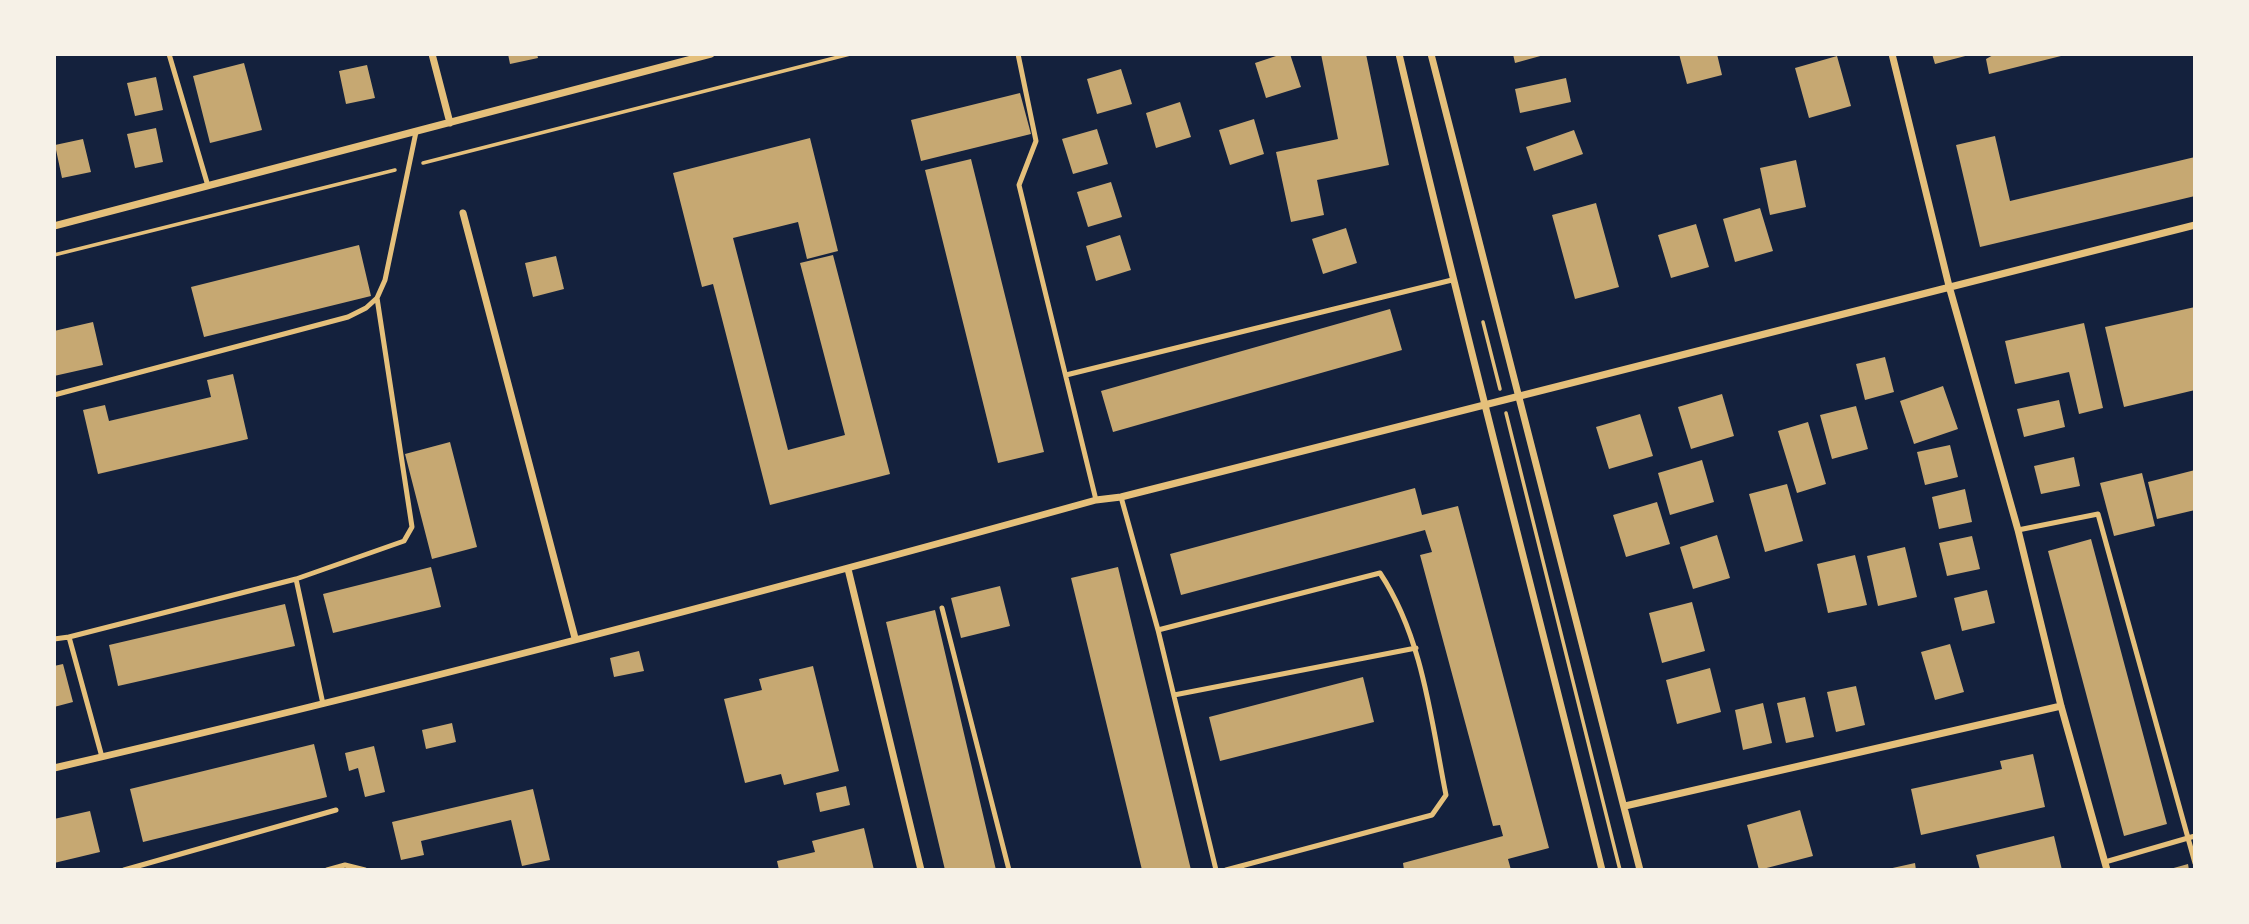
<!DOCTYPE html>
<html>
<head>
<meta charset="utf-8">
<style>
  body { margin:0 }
  #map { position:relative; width:2249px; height:924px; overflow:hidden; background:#14213d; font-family:"Fira Sans Condensed",sans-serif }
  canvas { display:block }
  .frame { position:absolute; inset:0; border:56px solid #f6f1e7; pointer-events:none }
</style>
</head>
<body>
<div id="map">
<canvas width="2249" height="924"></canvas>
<div class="frame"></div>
</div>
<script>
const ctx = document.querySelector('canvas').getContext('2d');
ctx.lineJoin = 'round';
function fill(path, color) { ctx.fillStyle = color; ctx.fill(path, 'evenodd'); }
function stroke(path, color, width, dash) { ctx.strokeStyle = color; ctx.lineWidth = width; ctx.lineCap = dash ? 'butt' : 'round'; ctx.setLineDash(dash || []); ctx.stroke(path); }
const building = new Path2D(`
  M508,54h29l1,4 -28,6z
  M1282,54h8l11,33 -35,11 -11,-35z
  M1321,54h45l23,111 -72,15 7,35 -33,7 -15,-70 62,-13z
  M1513,54h30l1,1 -29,8z
  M1679,54h38l5,21 -35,9z
  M1932,54h37v1l-34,9z
  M1995,54h70v1l-76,19 -3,-15z
  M1837,56l14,50 -42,12 -14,-50z
  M244,63l18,67 -52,13 -17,-67z
  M367,65l8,33 -29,6 -7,-33z
  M1121,69l11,35 -35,10 -10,-35z
  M156,77l7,33 -28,6 -8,-33z
  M1566,78l5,24 -51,11 -5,-24z
  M1020,93l11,41 -110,27 -10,-41z
  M1180,102l11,35 -35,11 -10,-35z
  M1254,119l10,35 -34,11 -11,-35z
  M156,128l7,34 -28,6 -8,-34z
  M1097,129l11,35 -35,10 -11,-35z
  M1574,130l9,24 -49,17 -8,-24z
  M1995,136l15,65 185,-44v39l-215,51 -24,-102z
  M810,138l28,113 -31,8 -9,-37 -65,16 55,212 57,-15 -45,-172 33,-8 57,219 -120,31 -57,-221 -11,3 -29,-114z
  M83,139l8,33 -29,6 -7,-33z
  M971,159l73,293 -46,11 -73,-293z
  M1796,160l10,47 -36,8 -10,-47z
  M1111,182l11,35 -34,10 -11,-35z
  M1596,203l23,84 -44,12 -23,-84z
  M1760,208l13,43 -38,11 -12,-43z
  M1696,224l13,43 -38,11 -13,-43z
  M1346,228l11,35 -34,11 -11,-35z
  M1120,235l11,35 -35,11 -10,-35z
  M359,245l12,51 -167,41 -13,-50z
  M556,256l8,33 -31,8 -8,-34z
  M2195,307v83l-71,17 -19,-80z
  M1390,309l12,41 -289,82 -12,-41z
  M93,322l10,43 -49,11v-45z
  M2084,323l19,85 -24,6 -10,-42 -54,12 -10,-43z
  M1885,357l9,35 -29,8 -9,-36z
  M233,374l15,65 -150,35 -15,-64 22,-5 4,16 102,-24 -4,-17z
  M1943,386l15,43 -44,15 -14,-43z
  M1722,394l12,42 -43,13 -13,-42z
  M2059,400l6,27 -41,10 -7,-28z
  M1856,406l12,43 -36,10 -12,-44z
  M1640,414l13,42 -44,13 -13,-42z
  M1808,422l18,62 -29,9 -19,-62z
  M450,442l27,105 -45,12 -27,-105z
  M1950,445l8,32 -33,8 -8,-33z
  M2074,457l6,29 -39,8 -7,-28z
  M1702,460l12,42 -44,13 -12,-42z
  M2195,470v40l-38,9 -9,-37z
  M2142,473l13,53 -41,10 -14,-53z
  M1787,484l16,57 -38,11 -16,-58z
  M1415,488l7,27 36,-9 91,342 -41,11 3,11h-107l-1,-7 100,-27 -3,-11 -7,1 -73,-271 12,-3 -7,-22 -244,65 -11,-41z
  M1965,489l7,33 -33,7 -7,-32z
  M1657,502l13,42 -44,13 -13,-42z
  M1717,535l13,43 -37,11 -13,-42z
  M1972,536l8,33 -33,7 -8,-33z
  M2091,539l76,285 -43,12 -76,-285z
  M1905,547l12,50 -39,9 -11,-50z
  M1855,555l12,50 -39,8 -11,-49z
  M431,567l10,40 -108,26 -10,-39z
  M1118,567l73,303h-49l-71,-292z
  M1000,586l10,40 -49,12 -10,-40z
  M1987,590l8,33 -33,8 -8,-33z
  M1692,602l13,49 -43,12 -13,-50z
  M285,604l10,42 -177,40 -9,-41z
  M935,610l61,260h-51l-59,-248z
  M1950,644l14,48 -29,8 -14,-48z
  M639,651l5,20 -30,6 -4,-19z
  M63,664l10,38 -19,5v-41z
  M813,666l26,105 -55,14 -3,-11 -36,9 -21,-84 38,-9 -3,-11z
  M1710,668l11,44 -44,12 -11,-44z
  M1363,677l11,45 -154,39 -11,-44z
  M1856,686l9,39 -29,7 -9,-40z
  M1805,697l9,40 -28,6 -9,-40z
  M1763,703l9,40 -29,7 -8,-40z
  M452,723l4,19 -30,7 -4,-19z
  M314,744l13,53 -184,45 -13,-53z
  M374,746l11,46 -20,5 -7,-29 -9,3 -4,-18z
  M2033,754l12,53 -124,28 -10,-46 91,-20 -2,-8z
  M846,786l4,19 -30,7 -4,-19z
  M533,789l17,71 -28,6 -11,-46 -90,21 3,14 -23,5 -9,-38z
  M1800,810l13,46 -54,14 -12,-45z
  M90,811l10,41 -46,11v-44z
  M864,828l10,42h-95l-2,-9 38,-9 -3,-11z
  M2054,836l8,34h-82l-4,-15z
  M1915,863l1,7h-28v-1z
  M2188,864l1,6h-19v-1z`);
const path = new Path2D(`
  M423,163l427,-109
  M54,255l341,-85
  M1483,322l17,67
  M1506,413l114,457`);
const service = new Path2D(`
  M169,54l39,132
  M1018,54l18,87 -17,44 77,315
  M1066,375l386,-95
  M54,395l294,-78 18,-9 11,-10 8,-18 31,-148
  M1121,497l37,133 222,-57c43,65 51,147 66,222l-14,20 -206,55
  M2018,530l80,-16 90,324 7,-2
  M296,579l108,-38 8,-14 -35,-229
  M942,608l67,262
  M1158,630l58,240
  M69,637l227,-58 27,125
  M54,639l15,-2 33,120
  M1174,695l242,-47
  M2105,862l83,-24 7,25
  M124,870l212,-60
  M327,870l18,-5 20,5`);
const minor = new Path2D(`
  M432,54l18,69
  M1399,54c64,273 136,544 203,816
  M1431,54l209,816
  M1892,54l57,232 69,244 43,176 46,164
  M463,213l112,425
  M54,226l657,-172
  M848,569l73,301
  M54,768c350,-81 697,-172 1042,-268l25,-3 1074,-272
  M1625,806l436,-100`);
fill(building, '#c6a872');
stroke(path, '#e5c07b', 3.5);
stroke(service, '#e5c07b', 5);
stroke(minor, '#e5c07b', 7);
</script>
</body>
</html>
